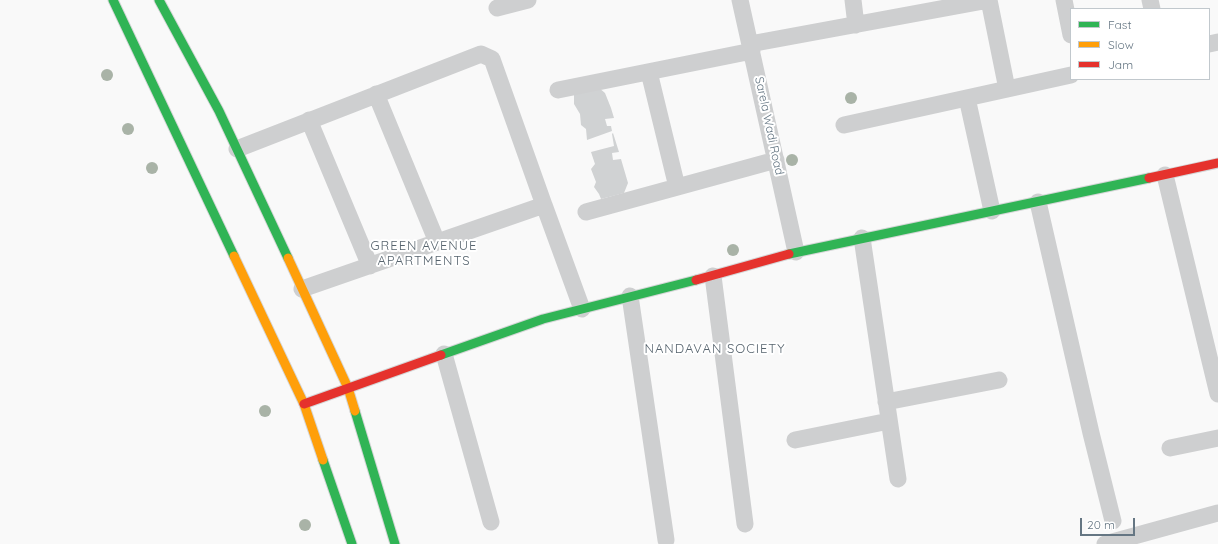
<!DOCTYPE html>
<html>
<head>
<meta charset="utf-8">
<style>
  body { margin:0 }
  #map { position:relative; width:1218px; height:544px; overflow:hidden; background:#f9f9f9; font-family:Quicksand,sans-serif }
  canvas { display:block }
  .legend { position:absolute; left:1070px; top:8px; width:140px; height:72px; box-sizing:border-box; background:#fff; border:1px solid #c1c8cd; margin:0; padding:5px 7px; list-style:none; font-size:12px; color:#657683 }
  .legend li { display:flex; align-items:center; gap:8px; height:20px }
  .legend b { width:20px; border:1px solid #c1c8cd }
  .scale { position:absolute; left:1080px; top:518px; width:55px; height:18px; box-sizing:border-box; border:2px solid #657683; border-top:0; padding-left:5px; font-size:12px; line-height:14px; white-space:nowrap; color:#657683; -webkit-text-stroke:3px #fff; paint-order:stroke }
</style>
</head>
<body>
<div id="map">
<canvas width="1218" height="544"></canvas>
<ul class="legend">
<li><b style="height:5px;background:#30b455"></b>Fast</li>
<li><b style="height:5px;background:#ff9f0a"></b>Slow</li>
<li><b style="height:5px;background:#e5322d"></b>Jam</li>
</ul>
<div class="scale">20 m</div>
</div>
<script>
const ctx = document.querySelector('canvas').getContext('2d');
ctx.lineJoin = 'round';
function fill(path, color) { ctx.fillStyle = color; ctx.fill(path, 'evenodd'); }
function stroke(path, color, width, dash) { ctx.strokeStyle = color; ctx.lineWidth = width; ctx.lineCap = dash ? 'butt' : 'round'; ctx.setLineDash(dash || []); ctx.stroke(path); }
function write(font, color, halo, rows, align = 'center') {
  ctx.font = font + ' Quicksand,sans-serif'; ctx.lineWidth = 4; ctx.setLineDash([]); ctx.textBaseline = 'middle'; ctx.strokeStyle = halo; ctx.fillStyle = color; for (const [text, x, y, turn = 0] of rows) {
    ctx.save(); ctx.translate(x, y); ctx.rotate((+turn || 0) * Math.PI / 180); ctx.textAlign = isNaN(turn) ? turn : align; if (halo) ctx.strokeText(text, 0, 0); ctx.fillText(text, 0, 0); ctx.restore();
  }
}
const building = new Path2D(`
  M598,87l7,6 6,15 3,10 -9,1 2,7h4l1,5 -25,9 -1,-11 -5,-4 -1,-11 -6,-10v-9z
  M613,133l6,19 -7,1 1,7 8,-1 7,24 -4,10 -23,6 -2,-5 -5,-7 2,-5 -5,-13 4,-5 -4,-12 23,-6 -2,-12z`);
const street = new Path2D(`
  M740,0l56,252
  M853,0l3,25
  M989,0l18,89
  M1064,0l7,35
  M1150,0l2,9
  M497,8l31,-8
  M750,44l239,-44
  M1209,44l9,-2
  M649,72l28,115
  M558,90l194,-39
  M376,94l61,148
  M967,98l25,113
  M309,120l61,146
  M844,125l227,-50
  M237,149l244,-95 11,5 52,146 -242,84
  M1165,175l53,219
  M1038,202l53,231 22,88
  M544,205l38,104
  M586,212l190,-52
  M862,238l36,241
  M713,276l32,248
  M630,296l36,244
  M444,354l47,168
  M886,402l113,-22
  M795,440l94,-19
  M1170,448l48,-10
  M1105,544l113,-31`);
const fast = new Path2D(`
  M113,0l121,256
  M159,0l60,111 69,147
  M789,254l360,-76
  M441,355l102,-36 153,-39
  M355,411l40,133
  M323,460l29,84`);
const slow = new Path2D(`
  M234,256l70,148 19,56
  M288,258l60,130 7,23`);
const jam = new Path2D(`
  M1149,178l69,-15
  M696,280l93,-26
  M304,404l137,-49`);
const trees = [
  [107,75],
  [851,98],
  [128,129],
  [792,160],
  [152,168],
  [733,250],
  [265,411],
  [305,525]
];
const streetNames = [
  ["Sarela Wadi Road",769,126,78]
];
const neighbourhoodNames = [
  ["GREEN AVENUE",424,246],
  ["APARTMENTS",424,261],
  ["NANDAVAN SOCIETY",715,349]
];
fill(building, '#d0d2d3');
stroke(fast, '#d5d6d7', 11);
stroke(slow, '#d5d6d7', 11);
stroke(jam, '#d5d6d7', 11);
stroke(street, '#cecfd0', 17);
stroke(fast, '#30b455', 9);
stroke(slow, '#ff9f0a', 9);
stroke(jam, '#e5322d', 9);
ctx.fillStyle = '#a9b3a7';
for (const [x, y] of trees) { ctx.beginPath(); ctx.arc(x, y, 6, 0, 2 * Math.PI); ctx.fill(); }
write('12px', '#657683', '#fff', streetNames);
ctx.letterSpacing = '1px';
write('13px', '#57646e', '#fff', neighbourhoodNames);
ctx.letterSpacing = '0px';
</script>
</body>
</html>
